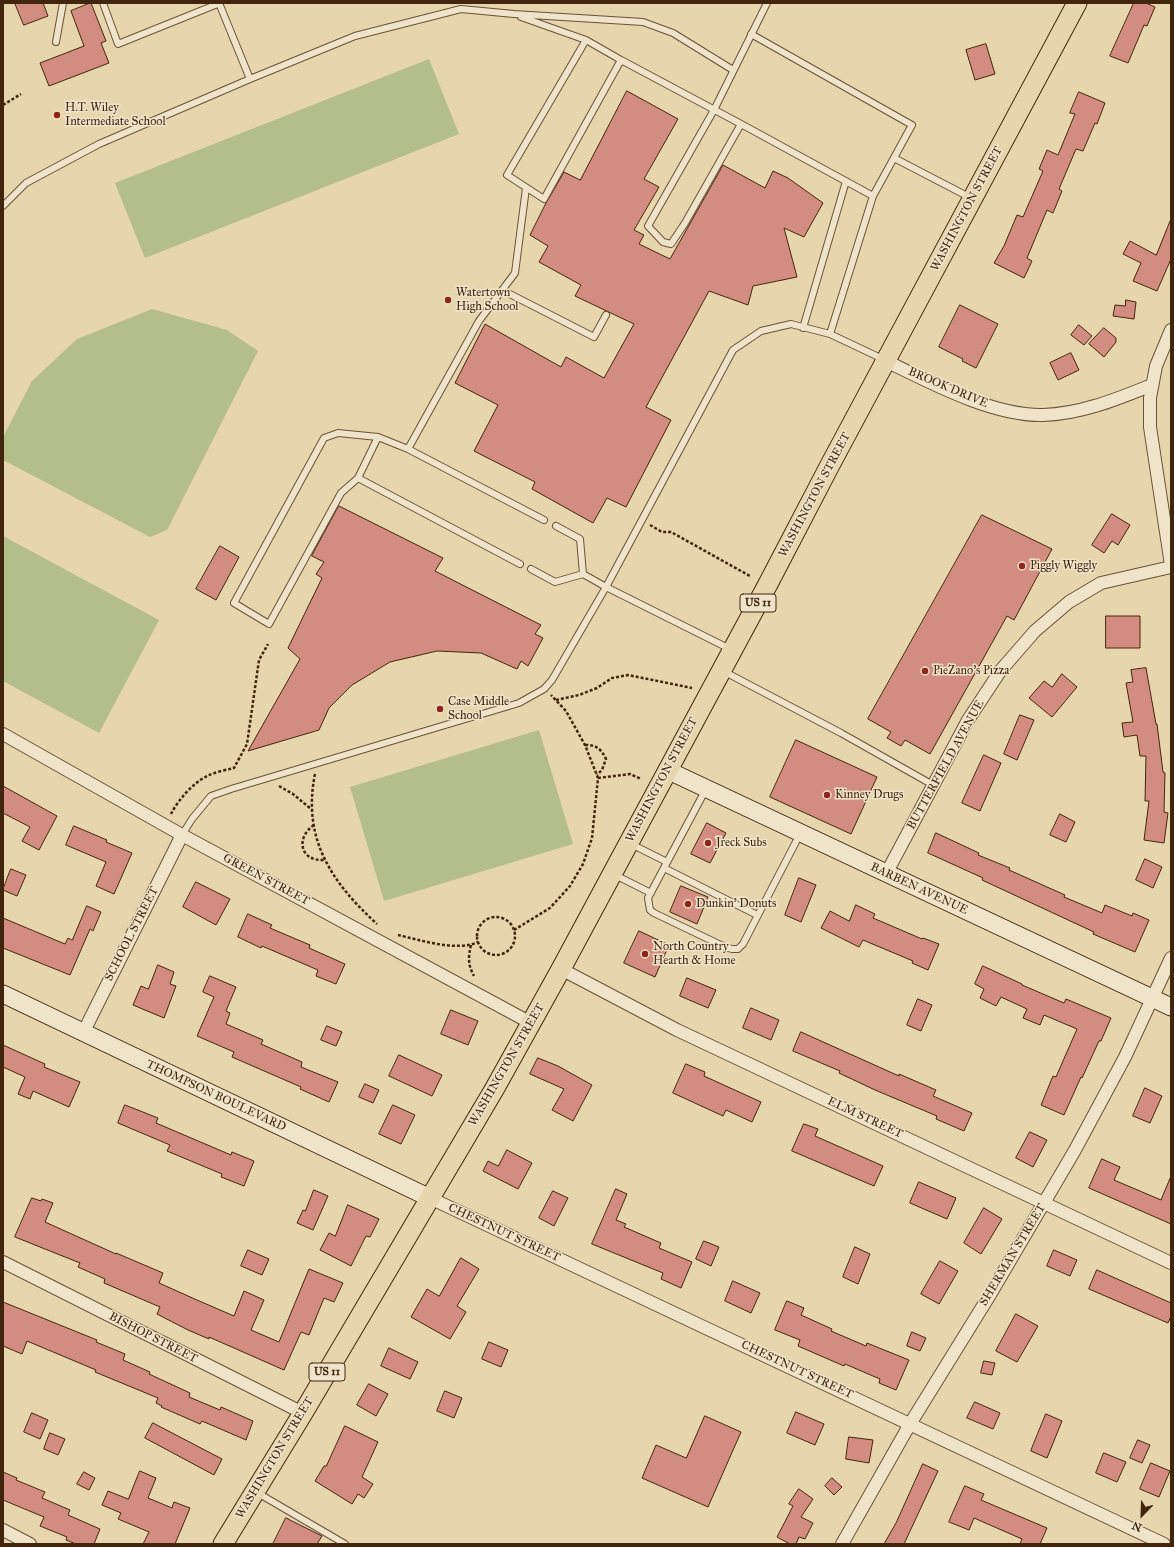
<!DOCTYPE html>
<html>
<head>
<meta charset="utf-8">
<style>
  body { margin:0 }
  #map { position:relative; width:1174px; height:1547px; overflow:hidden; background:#e7d5ad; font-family:"IM FELL Great Primer",serif }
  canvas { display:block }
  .frame { position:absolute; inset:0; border:4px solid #42250d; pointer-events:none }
  .north { position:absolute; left:1122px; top:1495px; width:40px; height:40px; -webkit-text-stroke:3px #efe4ca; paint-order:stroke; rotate:203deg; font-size:11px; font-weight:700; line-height:16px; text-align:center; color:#42250d }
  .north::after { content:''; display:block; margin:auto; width:14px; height:18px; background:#42250d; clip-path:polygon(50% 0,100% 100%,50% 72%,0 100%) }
</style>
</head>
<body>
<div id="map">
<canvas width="1174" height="1547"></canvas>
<div class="frame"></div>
<div class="north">N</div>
</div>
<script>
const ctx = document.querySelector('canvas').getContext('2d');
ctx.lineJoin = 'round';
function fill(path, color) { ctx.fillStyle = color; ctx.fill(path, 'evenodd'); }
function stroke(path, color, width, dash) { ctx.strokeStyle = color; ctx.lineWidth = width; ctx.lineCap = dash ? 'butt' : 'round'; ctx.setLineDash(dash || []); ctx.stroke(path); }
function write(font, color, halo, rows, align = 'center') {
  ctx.font = font + ' "IM FELL Great Primer",serif'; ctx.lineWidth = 3; ctx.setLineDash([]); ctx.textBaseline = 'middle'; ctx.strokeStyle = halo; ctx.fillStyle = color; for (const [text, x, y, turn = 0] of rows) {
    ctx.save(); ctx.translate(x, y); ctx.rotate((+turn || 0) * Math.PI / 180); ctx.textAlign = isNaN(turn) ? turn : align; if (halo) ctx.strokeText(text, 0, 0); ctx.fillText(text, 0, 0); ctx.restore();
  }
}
const green = new Path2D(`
  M429,59l30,75 -314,124 -30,-75z
  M152,309l75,21 31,21 -91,179 -17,7 -147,-77v-23l29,-56 45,-42z
  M3,536l156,84 -60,113 -96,-52z
  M539,730l34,114 -189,57 -34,-114z`);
const building = new Path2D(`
  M15,3h28l5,13 -24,9z
  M91,3l15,38 -5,2 8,20 -60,23 -9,-23 44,-17 -13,-35z
  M1134,3h12l9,4 -8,19 -3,-1 -16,38 -18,-7z
  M986,44l9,30 -20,6 -9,-30z
  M627,91l51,28 -34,60 15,8 -25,43 10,5 -5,9 31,15 53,-94 42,23 8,-17 15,7 35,25 -19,34 -20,-9 13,49 -44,9 -5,19 -39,-14 -63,116 25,13 -45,87 -19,-9 -14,25 -61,-34 3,-7 -61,-31 24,-46 -43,-22 30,-59 76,43 5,-10 38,21 30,-54 -59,-28 6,-11 -42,-23 9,-16 -18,-11 16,-32 18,-31 16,8z
  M1079,92l26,11 -8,21 -2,-1 -12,28 -7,-2 -17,40 3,2 -9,22 -6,-3 -20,48 5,3 -8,17 -30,-15 10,-17 13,-31 6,2 20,-46 -4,-2 8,-19 11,5 17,-41 -5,-1z
  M1171,219v40l-14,32 -24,-10 8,-18 -18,-9 7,-13 26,14z
  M1126,300l10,2 -2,17 -21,-3 2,-11 10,1z
  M960,305l38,19 -22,44 -14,-7 1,-2 -24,-12z
  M1079,325l13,11 -8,9 -13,-10z
  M1104,328l12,10v4l-12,15 -15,-13z
  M1071,353l8,17 -21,10 -8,-17z
  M339,506l104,52 -8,13 106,54 -6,9 8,4 -15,28 -7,-5 -4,8 -36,-16 -44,-2 -47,11 -38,23 -23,23 -10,22 -71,21 52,-92 -12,-11 34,-70 -6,-4 8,-12 -12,-6z
  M1112,514l18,11 -12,20 -6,-4 -8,12 -12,-8z
  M982,515l70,34 -38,71 -7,-4 -77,138 -25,-14 -4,6 -14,-8 4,-6 -23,-13z
  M220,546l19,11 -23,43 -20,-11z
  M1106,616h34v32h-34z
  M1146,668l10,56h1l6,48 2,1 -1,39 4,1 -4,30 -20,-3 5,-39h-4l1,-45h-6l-3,-21 -13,2 -2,-14 11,-1 -7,-39 7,-1 -2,-12z
  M1062,674l15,13 -25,30 -23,-19 15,-17 8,6z
  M1020,715l14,5 -17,40 -13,-6z
  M796,740l81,37 -26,57 -81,-37z
  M984,755l17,8 -21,48 -18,-8z
  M3,786l54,30 -18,34 -17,-9 8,-14 -27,-14z
  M1060,814l15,8 -9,20 -16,-7z
  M707,823l19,10 -16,30 -19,-9z
  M74,826l33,14 -1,2 26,11 -18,41 -18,-8 10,-24 -40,-17z
  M936,833l43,20 -1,2 32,13 -1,2 56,25 -1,2 38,16 3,-8 27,11 1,-3 16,7 -14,32 -42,-18 1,-2 -112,-52 1,-2 -55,-25z
  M1145,859l17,8 -9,21 -17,-8z
  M11,869l15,6 -9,21 -14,-6z
  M799,878l17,7 -15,37 -16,-7z
  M196,882l34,17 -14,26 -33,-18z
  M681,886l27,11 -11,27 -27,-12z
  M856,905l19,9 -2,4 49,21 1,-1 16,6 -11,26 -16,-7 1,-2 -50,-21 -4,7 -38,-19 9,-17 19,10z
  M87,906l14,6 -8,19 -3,-2 -20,46 -67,-27v-30l62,26 3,-6 4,2z
  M248,914l24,11 -2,3 40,17 -1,3 36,16 -9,20 -20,-8 2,-6 -56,-24 -1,2 -23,-11z
  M639,931l30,14 -14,32 -31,-14z
  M158,965l16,7 -4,12 6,2 -12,32 -31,-13 8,-19 7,3z
  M983,966l39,18v1l42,18 2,-4 45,19 -10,23h-2l-17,37 -1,-1 -17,38 -23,-10 12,-29 3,1 21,-48 -33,-14 -4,10 -17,-7 4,-9 -26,-12 -5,9 -16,-8 4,-9 -9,-5z
  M210,976l26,11 -10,24 4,2 -4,11 37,16 -2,4 41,18 -1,5 37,15 -9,20 -29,-13 1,-2 -69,-30 2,-5 -37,-16 17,-39 -11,-5z
  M687,978l29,12 -8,18 -28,-12z
  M918,999l14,6 -11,26 -14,-6z
  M751,1008l28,12 -8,20 -28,-12z
  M451,1010l27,11 -10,24 -27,-11z
  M327,1026l15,6 -6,14 -15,-6z
  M801,1032l98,44v-2l37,16 -3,6 39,17 -8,18 -28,-12 1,-3 -62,-26 -36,-17 1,-2 -47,-20z
  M3,1045l42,19 -1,3 36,15 -11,25 -36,-16 -3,8 -12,-5 7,-17 -22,-10z
  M399,1055l43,20 -10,21 -43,-20z
  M538,1058l20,8 34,19 -19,36 -21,-11 12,-21 -34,-15z
  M686,1064l19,8 -1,4 57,26 -9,20 -26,-12 -3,6 -50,-23z
  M365,1084l14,6 -6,13 -14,-6z
  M1145,1088l17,8 -12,27 -17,-7z
  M125,1105l33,13 -2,5 75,32 1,-3 22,9 -10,25 -23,-9 1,-3 -55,-23 3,-6 -52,-22z
  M393,1105l22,10 -14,29 -22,-10z
  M804,1124l14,5 -3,7 68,30 -9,20 -82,-35z
  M1030,1132l17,8 -14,27 -17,-9z
  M507,1150l25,13 -14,26 -35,-18 5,-10 10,5z
  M1102,1159l18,8 -6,13 47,20 10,-24v48l-82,-36z
  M919,1182l37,16 -9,21 -37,-16z
  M616,1189l11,5 -11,26 10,4 -2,3 37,16 -2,5 33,14 -11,26 -20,-9 2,-6 -71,-29z
  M314,1190l14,6 -15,34 -16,-7 6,-13 2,1z
  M553,1191l15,7 -14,28 -15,-8z
  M32,1198l9,3 1,-2 11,4 -8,19 71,32v-1l47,20 -4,10 38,17 37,16 10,-25 20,9 -13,30 28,12 30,-73 34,14 -9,19 -10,-4 -15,37 -8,-3 -17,38 -75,-33v2l-21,-9 -31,-16 3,-7 -56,-24 1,-4 -27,-12 2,-4 -65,-26z
  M348,1205l31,14 -9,18 -4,-1 -15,30 -31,-16 9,-17 6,3z
  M984,1208l18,11 -21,35 -17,-11z
  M704,1241l15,6 -8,19 -15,-7z
  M855,1247l15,7 -12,30 -15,-7z
  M248,1250l21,9 -7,16 -21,-9z
  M1054,1250l23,10 -7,16 -23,-10z
  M461,1258l18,11 -22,37 9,6 -16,27 -39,-22 16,-28 12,7z
  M940,1261l18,10 -19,33 -18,-10z
  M1097,1270l74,33v13l-3,7 -79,-34z
  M733,1281l27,12 -9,20 -26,-12z
  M787,1301l17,7 -3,7 31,14 -1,2 35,15 1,-3 42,17 -13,30 -17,-7 1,-4 -35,-15 -1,2 -46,-20 2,-6 -25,-10z
  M3,1302l94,38 -1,2 29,12 -2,6 27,12 -1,2 41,19 -1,4 31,13 1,-3 32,14 -7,19 -44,-19 -2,3 -39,-17 1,-1 -6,-3 2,-5 -63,-26 1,-2 -69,-29 -5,13 -19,-8z
  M1016,1314l22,12 -21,36 -21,-11z
  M912,1332l14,6 -6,13 -13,-5z
  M489,1342l19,8 -7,17 -19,-8z
  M389,1348l29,14 -8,17 -29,-13z
  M984,1361l11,2 -3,12 -11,-2z
  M369,1384l19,10 -12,22 -19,-11z
  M445,1391l17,7 -8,20 -17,-7z
  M975,1402l25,11 -7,16 -26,-11z
  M796,1412l28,12 -9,21 -28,-12z
  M32,1413l16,7 -8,19 -16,-7z
  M1046,1414l16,7 -15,37 -16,-7z
  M705,1416l36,16 -33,75 -66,-29 14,-33 30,13z
  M153,1423l69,36 -8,16 -69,-37z
  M345,1426l33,16 -16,35 11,7 -9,14 -6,-4 -6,10 -37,-23 9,-15h2z
  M50,1433l15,6 -7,16 -14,-6z
  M849,1437l24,3 -4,23 -23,-4z
  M1138,1440l12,5 -8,18 -12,-5z
  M1104,1453l22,9 -9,20 -21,-9z
  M1151,1463l19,8 -11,26 -19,-8z
  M923,1464l15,7 -34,73h-20l12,-21z
  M140,1471l16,7 -8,20 24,10 2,-6 16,6 -15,36h-32l6,-12 -31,-13 3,-6 -19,-8 6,-14 20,8z
  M3,1472l14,6 -1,2 29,12 -3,6 28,12 -2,5 32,14 -6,15h-18l-10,-4 1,-3 -27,-11 4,-9 -41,-17z
  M84,1472l11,6 -6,12 -12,-6z
  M832,1478l10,9 -8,8 -9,-9z
  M965,1486l19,8 -3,6 66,28 -7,16h-20l2,-5 -48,-21 -5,12 -20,-8z
  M799,1489l14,10 -12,18 12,6 -8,16 -6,-2 -3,7h-6l-13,-7 16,-31 -4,-2z
  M286,1518l36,18 -5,8h-44z`);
const path = new Path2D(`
  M3,105l18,-11
  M650,525l12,7h9l79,44
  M556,700l23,-5 18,-7 15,-10 16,-3 64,13
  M585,745c12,0 16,4 21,14l-4,11 -5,5
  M315,774c-13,64 16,108 62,150
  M598,778l32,-4 11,5
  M279,786l14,8 18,15
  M171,814c7,-14 22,-31 36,-38 8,-4 19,-6 27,-8l13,-24 12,-84 9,-16
  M314,825c-19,13 -14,37 11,35
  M477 936a19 19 0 1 1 38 0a19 19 0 1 1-38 0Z
  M514,930l36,-22 20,-22 13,-22 9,-26 6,-60 -13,-33 -19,-34 -15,-16
  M398,935c22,5 59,17 80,7
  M471,945c-3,13 -3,20 3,31`);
const lane = new Path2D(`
  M103,3l15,41 102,-41
  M219,3l31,76
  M521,17l65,23 35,20 120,64 132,72
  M586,40l-79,135 37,24 77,-139
  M56,42l7,-39
  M741,124l-56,99 -14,21 -8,-2 -15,-16 66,-116 53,-107
  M894,158l77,40
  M3,206l23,-23 73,-39 151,-65 105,-43 106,-27 53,5 129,8 30,11 60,37
  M502,290l92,47 12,-22
  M803,328l43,-147
  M830,334l55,26
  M378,437l-20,41 -17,15 -72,131 -35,-21 90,-165 14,-5 40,4 30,12 136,71
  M408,449l71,-128 36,-48 11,-85
  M358,478l162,86
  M531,569l24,13 28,-8 -3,-35 -24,-13
  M730,649l-124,-62 127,-237 28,-19 30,-7 39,10 43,-138 39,-71 -161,-91
  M723,671l118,62 92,52
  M706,789l-58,109 2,12 4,3 71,34 7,2h6l5,-5 57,-110
  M182,835l10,-16 19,-23 20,-7 288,-86 25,-14 8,-9 54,-93 -23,-13
  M631,844l36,18
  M664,868l93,47
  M615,875l36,18
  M256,1492l89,52`);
const street = new Path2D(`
  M1171,330l-15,36 -6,32v29l21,138
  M886,361c45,22 107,55 157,54 38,-1 74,-16 109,-30
  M3,734l179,101 349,188
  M886,874l82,-154 33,-50 34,-39 34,-29 32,-19 70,-16
  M561,969l116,61 494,233
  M83,1033l99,-198
  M430,1198l734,346
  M3,1262l300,151
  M3,1530l27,14
  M842,1544l68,-120 81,-131 84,-143 50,-93 46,-99`);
const secondary = new Path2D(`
  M667,770l504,237
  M3,994l427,204`);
const primary = new Path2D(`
  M223,1544l80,-131 192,-325 66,-119 207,-385 62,-119 247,-462`);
const markers = [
  [57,115,4,"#8f2418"],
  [448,300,4,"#8f2418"],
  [1022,566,4,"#8f2418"],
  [925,671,4,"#8f2418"],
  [440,709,4,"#8f2418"],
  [827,795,4,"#8f2418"],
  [708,843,4,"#8f2418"],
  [688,904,4,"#8f2418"],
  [645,954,4,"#8f2418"]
];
const shields = [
  [758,603,36],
  [327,1372,36]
];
const shieldNames = [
  ["US 11",758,603],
  ["US 11",327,1372]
];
const poiNames = [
  ["H.T. Wiley",65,108],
  ["Intermediate School",65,122],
  ["Watertown",456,293],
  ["High School",456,307],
  ["Piggly Wiggly",1030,566],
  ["PieZano's Pizza",933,671],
  ["Case Middle",448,702],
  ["School",448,716],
  ["Kinney Drugs",835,795],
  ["Jreck Subs",716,843],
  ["Dunkin' Donuts",696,904],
  ["North Country",653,947],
  ["Hearth & Home",653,961]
];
const streetNames = [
  ["WASHINGTON STREET",967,209,-62],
  ["BROOK DRIVE",948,388,23],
  ["WASHINGTON STREET",815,495,-62],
  ["BUTTERFIELD AVENUE",946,765,-61],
  ["WASHINGTON STREET",662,780,-62],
  ["GREEN STREET",266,880,28],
  ["BARBEN AVENUE",919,889,25],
  ["SCHOOL STREET",132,934,-63],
  ["WASHINGTON STREET",507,1065,-60],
  ["THOMPSON BOULEVARD",216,1096,25],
  ["ELM STREET",865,1118,25],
  ["CHESTNUT STREET",504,1233,25],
  ["SHERMAN STREET",1013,1255,-59],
  ["BISHOP STREET",153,1338,27],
  ["CHESTNUT STREET",797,1370,25],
  ["WASHINGTON STREET",275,1458,-59]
];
fill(green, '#b3be8b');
fill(building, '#d38d80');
stroke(building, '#42250d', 1);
stroke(lane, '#6b5135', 8);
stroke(street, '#6b5135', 14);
stroke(secondary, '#42250d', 19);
stroke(primary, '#42250d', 21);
stroke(path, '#42250d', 2.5, [3, 2]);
stroke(lane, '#efe4ca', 6);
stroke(street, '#efe4ca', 12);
stroke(secondary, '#efe4ca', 17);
stroke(primary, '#e7d5ad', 19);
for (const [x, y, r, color] of markers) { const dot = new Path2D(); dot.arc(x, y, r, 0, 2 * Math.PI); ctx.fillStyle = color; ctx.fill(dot); stroke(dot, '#efe4ca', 1.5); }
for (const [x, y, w] of shields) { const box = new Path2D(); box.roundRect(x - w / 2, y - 9, w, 18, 3); ctx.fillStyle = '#efe4ca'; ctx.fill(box); stroke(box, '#42250d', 1); }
write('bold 11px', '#42250d', null, shieldNames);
write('12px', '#42250d', '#efe4ca', poiNames, 'left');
write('12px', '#42250d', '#efe4ca', streetNames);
</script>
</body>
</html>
